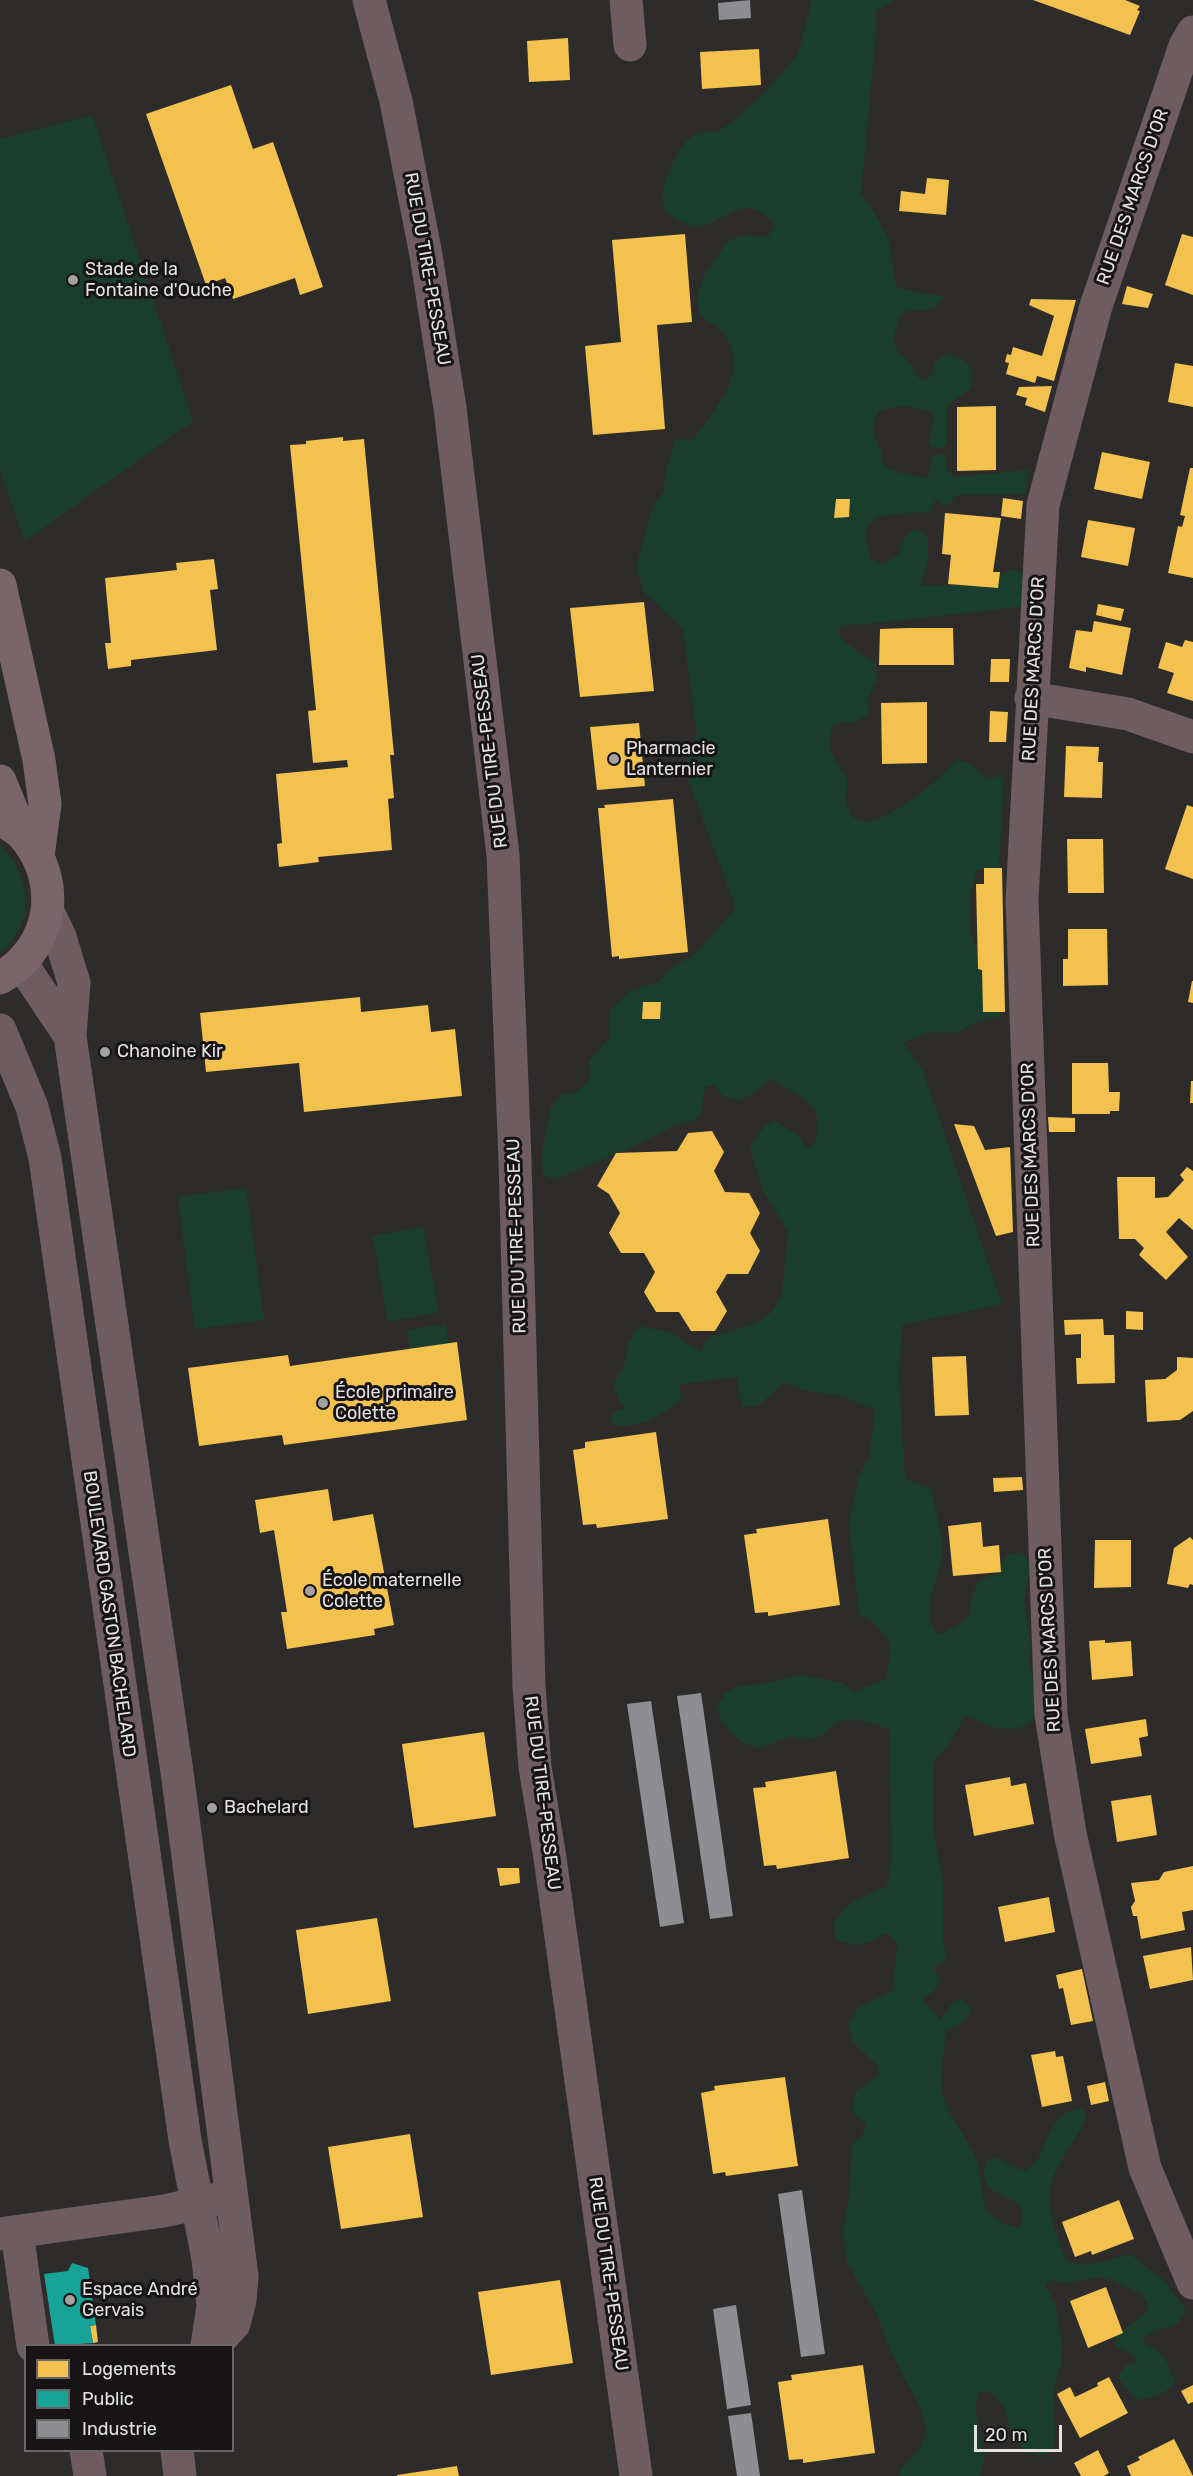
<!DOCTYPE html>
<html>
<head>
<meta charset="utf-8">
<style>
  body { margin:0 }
  #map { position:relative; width:1193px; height:2476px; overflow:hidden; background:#2d2c2b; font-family:Rubik,sans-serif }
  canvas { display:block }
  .legend { position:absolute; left:24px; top:2344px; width:210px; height:108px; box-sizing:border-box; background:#161414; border:2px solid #686666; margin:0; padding:8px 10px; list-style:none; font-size:18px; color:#e4e2e1 }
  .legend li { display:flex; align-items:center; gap:12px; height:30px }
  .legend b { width:30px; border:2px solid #686666 }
  .scale { position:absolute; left:974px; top:2425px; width:88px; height:27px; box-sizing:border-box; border:3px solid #e4e2e1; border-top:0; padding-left:8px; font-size:18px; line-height:21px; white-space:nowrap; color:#e4e2e1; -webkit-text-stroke:4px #161414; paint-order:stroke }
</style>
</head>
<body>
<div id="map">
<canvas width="1193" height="2476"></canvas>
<ul class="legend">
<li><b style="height:16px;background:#f2c14e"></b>Logements</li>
<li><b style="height:16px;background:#17a398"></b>Public</li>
<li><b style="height:16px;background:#8d8d92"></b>Industrie</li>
</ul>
<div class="scale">20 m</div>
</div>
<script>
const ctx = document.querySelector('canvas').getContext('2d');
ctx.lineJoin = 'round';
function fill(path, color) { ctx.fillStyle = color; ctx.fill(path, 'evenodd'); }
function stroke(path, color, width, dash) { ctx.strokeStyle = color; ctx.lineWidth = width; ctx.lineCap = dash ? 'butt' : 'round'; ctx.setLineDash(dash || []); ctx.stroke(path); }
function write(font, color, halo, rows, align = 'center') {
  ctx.font = font + ' Rubik,sans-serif'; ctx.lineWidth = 6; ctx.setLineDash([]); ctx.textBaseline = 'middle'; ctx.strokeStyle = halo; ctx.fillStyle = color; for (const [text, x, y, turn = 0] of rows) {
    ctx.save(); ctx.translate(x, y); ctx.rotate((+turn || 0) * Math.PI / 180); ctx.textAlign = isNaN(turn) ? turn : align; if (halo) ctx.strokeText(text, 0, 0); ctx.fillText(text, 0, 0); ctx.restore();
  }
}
const green = new Path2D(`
  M812,0h83l-19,11v22l-15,160 12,17 15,28 8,48c18,9 29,6 48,11 -8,15 -20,13 -35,12l-9,6 -7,24 5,14 13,10 7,15 7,2 8,-7 2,-11 13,-8c22,6 27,12 23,35l-16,10 -8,10v32l-3,6 -9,1 -6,-3 5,-32 -29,-7 -25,4c-16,25 4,30 3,56l20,8 25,4 5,-23h13l1,14 6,8 76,-7 -4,24 -70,1 -3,7 -8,4 -8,-7 -6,13 -26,1 -29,4 -10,13 5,28 12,6 16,-8 6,-18 10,-9 14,8v24l-8,25 52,-1 18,-5 20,-10 15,2v34l-158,18 -25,1 -4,9 8,9 29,21 2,16 -10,20 2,14 -12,7 -23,3c-11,25 2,37 14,57l-3,18 7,18 16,6c34,-12 64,-37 89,-63l13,4 18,16 16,-6 -5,94 -22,2c-11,33 -11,63 6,94 5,8 15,13 18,21 3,6 3,16 5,23l-9,9 -21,5 -20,11 -28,-1 -25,11 20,28 79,233 -100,21 -3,52 6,102 26,10c3,20 13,46 11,65 -3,29 -24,53 -4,81l21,-10 12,-12v-16l8,-17 19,-7 10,-19 13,-2 10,11 -7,37 7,47 -2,16 6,29 7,12c-2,5 -5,13 -9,16 -21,18 -47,5 -68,-5l-17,32 -11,9 -4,8v61l4,28 6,24v68l4,11 -5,8 -9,3 8,12 -8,13 -11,7 18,21 13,-18 9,-3 9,10c-5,13 -12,18 -26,20 1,21 -6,40 -3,61 4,26 26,47 35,71 6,15 2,35 11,50 7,10 20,16 32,16 11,-29 -14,-26 -30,-39 -3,-3 -5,-9 -7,-13l4,-13 7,-5 31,14c5,-4 11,-9 14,-14 10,-21 17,-49 44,-48l3,11c-8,14 -30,46 -34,60 -8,26 5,58 15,81l14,4 25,-4 18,-6 8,1 30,23 24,31c-7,22 -28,14 -43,29l2,6c21,6 23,21 31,38l-16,12 -24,5 -17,-21 1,-7 7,-7 10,-2 -7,-10 -14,-7v-10l31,-24 1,-8 -5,-9 -29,-14 -13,-4 -36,6 -14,-3 -6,5 10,18 7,43 -1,20 -8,23 2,43 -1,18 -13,7 -16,-7 -12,-11 -10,-34 -13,-13h-11l-4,14 9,53 -4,17h-81l2,-8 18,-19 8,-19 -8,-25 -29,-55 -12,-33 -31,-55 -4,-29 6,-36 3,-53 9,-6 5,-13 -14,-14 4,-20 23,-16 -3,-11 -23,-22 -5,-17 10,-17 34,-17 6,-49 -12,-9c-20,11 -28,15 -50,7l-2,-17 15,-19 38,-18 5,-28 -3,-128c-17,-10 -54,-19 -65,5l-17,5 -16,-4 -32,13c-23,-7 -34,-21 -44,-42l12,-15 15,-7h16l42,-10 43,8 10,9 34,-13c-1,-10 1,-15 3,-24 3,-18 -17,-34 -31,-41l-10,-90 9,-46 11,-21 6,-47 -36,-15 -32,-4 -23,-9 -25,23 -17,2 -5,-30 -58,7 2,16c-25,17 -36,28 -68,25l-3,-7 7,-8 10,-1 -10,-12 -3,-13 12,-24 2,-16 11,-18 33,7 18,13 11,5 7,-13 47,-14 17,-12 10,-18 6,-62 -25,-42 -13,-41c6,-11 12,-24 25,-28l24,15 6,11h8c17,-41 -12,-52 -44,-68l-11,11 -19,11 -16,-5 -8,-11 -10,2 -4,28 -9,6 -16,4 -48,24 -74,31 -11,-6 -1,-21 9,-46 12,-14 11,1 16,-14 -1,-19 21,-24 -1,-25 21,-21 29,-9 15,-17 18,-8 44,-49 -53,-142 14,-31 -14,-106 -39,-37 -8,-25 18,-64 10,-11 1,-17 10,-36 18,1c22,-30 60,-71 29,-108 -5,-6 -15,-12 -22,-17l-3,-17 8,-24 23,-33 14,-6 26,2 6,-13c-32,-39 -50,6 -83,1 -6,0 -16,-7 -21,-10 -20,-14 6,-66 21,-78 9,-6 17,-6 27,-5l19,-14 37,-35 24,-29z
  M92,115l101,306 -168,120 -25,-70v-332z
  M0,844c31,32 37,79 0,109z
  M246,1188l18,132 -69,9 -17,-132z
  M423,1227l16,85 -51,10 -15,-86z
  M446,1324l3,20 -39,5 -3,-19z`);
const homes = new Path2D(`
  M1033,0h92l15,6 -3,4 3,1 -10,24z
  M568,38l2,42 -41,2 -2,-41z
  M759,49l2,36 -59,4 -2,-37z
  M231,85l22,64 20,-7 50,145 -23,8 -5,-17 -62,21 -8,-21 -19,7 -60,-171z
  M927,178l22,2 -3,35 -47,-4 2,-20 24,3z
  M685,234l7,88 -35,3 8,104 -72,6 -8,-89 36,-4 -9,-102z
  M1182,234l11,3v58l-28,-10z
  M1127,286l26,8 -5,14 -26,-4z
  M1031,299l45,1 -22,81 -17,-5 -2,7 -29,-9 3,-11 -4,-1 2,-8 4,1 2,-8 29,9 12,-40 -25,-11z
  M1175,363l18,3v41l-25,-5z
  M1052,386l-7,26 -20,-7 2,-7 -11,-3 3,-8z
  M996,406v64l-39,1v-64z
  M343,437v4l21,-2 30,316h-4l4,43 -6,1 4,51 -74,7 1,5 -40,5 -2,-23 5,-1 -6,-69 72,-7 -1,-7 -34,3 -5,-52 8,-1 -26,-265 16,-1v-3z
  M1102,452l48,10 -8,37 -48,-10z
  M1190,468h3v110l-25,-5 10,-47 4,1 3,-11 -5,-1z
  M1003,498l20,3 -2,18 -20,-3z
  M836,499h14l-1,18 -15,1z
  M945,513l56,5 -8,54h7l-2,16 -50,-4 3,-29 -9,-1z
  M1088,520l47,8 -7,38 -47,-9z
  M214,559l4,30 -8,1 7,60 -86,10v6l-23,3 -3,-26h6l-6,-65 72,-8 -1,-7z
  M644,602l10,89 -74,6 -10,-89z
  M1098,604l26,5 -3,12 -25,-6z
  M1094,621l37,7 -9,47 -36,-8v5l-17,-4 7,-38 16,2z
  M908,628h45l1,37h-75l1,-36z
  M1185,640l8,2v59l-26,-8 7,-20 -16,-5 8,-26 16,5z
  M991,659h19l-1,23h-19z
  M927,702v61l-45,1 -1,-61z
  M990,711l18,1 -2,30h-17z
  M639,723l6,63 -48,4 -7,-63z
  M1066,746l33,1 -1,15h5l-1,36 -38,-1z
  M673,799l15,153 -69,7v-3l-7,1 -14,-149h7l-1,-3z
  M1187,805l6,2v72l-28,-10z
  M1067,839h36l1,54h-36z
  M984,868h18l3,144h-22l-1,-42 -4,-1 -2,-85h8z
  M1068,929h39l1,56 -45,1v-27h5z
  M1192,981h1v22l-5,-1z
  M360,997l1,15 67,-7 3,27 24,-3 7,67 -158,16 -5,-49 -93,9 -6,-59z
  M643,1002h18l-1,17h-18z
  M1072,1063h36l1,29h11l-1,19h-9v3h-38z
  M1191,1081h2v22h-3z
  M1048,1117l27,1v14h-26z
  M954,1124l20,2 11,24 25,-3 3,85 -17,4z
  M712,1131l12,21 -10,19 11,21 24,1 11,20 -10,20 10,18 -12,23h-21l-11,18 11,19 -12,20h-24l-12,-19h-23l-12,-20 11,-20 -11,-19h-23l-12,-20 11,-20 -11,-19 -12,-8 19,-33 61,-2 11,-18z
  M1187,1167l6,4v59l-14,-12 -13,14 22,25 -22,23 -27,-25 5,-7 -9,-9h-16l-2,-62h38v21l13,-1 16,-17 -4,-5z
  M1126,1311l17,1v18l-17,-1z
  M1103,1319l1,16h10l1,48 -38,1 -1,-26h5v-24l-16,1 -1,-15z
  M457,1342l10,78 -183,25 -2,-10 -83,11 -11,-78 100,-13 2,11z
  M966,1356l3,59 -34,1 -3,-59z
  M1177,1357l16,1v53l-13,9 -33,2 -2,-42 20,-1 12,-9z
  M656,1432l12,87 -71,9 -1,-4 -13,1 -10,-75 12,-2v-6z
  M1022,1477l1,13 -29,2 -1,-14z
  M328,1489l5,32 40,-7 21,111 -20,4 1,6 -88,14 -6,-37h6l-13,-82 -14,3 -5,-33z
  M828,1519l12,86 -72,11v-4l-13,1 -11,-78 13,-2 -1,-4z
  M981,1522l2,25 16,-2 2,27 -48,4 -5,-50z
  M1190,1537l3,3v45l-3,-1 -2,4 -21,-4 7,-36z
  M1095,1540h36v47l-37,1z
  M1105,1640v3l26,-2 2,35 -41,4 -3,-39z
  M1146,1719l2,17 -9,2 3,18 -51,8 -6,-35z
  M484,1732l12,84 -82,12 -12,-84z
  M836,1771l13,87 -72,11 -1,-4 -12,1 -11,-78 13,-1 -1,-5z
  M1010,1777l1,9 15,-3 8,41 -60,12 -9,-51z
  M1151,1795l6,40 -40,7 -6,-41z
  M1193,1866v44l-11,2 3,18 -44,9 -4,-23h-4l-2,-9 4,-6 -4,-18 28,-3 5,-8z
  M497,1868h22l1,15 -20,3z
  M1049,1897l6,35 -50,10 -7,-35z
  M377,1918l14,83 -83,13 -12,-84z
  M1191,1947l2,33 -43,9 -7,-33z
  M1082,1969l11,52 -22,4 -8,-37 -4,1 -3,-14z
  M1055,2051l1,6 7,-1 9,45 -30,6 -11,-52z
  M785,2077l13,89 -72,10 -1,-4 -12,2 -12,-81 14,-3 -1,-4z
  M1105,2082l4,19 -18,4 -4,-19z
  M410,2134l13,83 -82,12 -13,-82z
  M1119,2200l15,39 -42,16 -1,-4 -16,6 -13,-35z
  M560,2280l13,83 -82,12 -13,-83z
  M1106,2287l17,46 -35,15 -18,-47z
  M96,2325l2,17 -5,1 -3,-17z
  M863,2365l12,88 -72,10v-4l-14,1 -11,-78 14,-2 -1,-5z
  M1109,2377l19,36 -48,25 -23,-44 13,-7 5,10 23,-11 -1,-3z
  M1193,2385v17l-5,2 -7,-13z
  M1174,2439l19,37h-62l-4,-10 13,-6 -2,-3z
  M1098,2450l11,23 -5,3h-23l-7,-13z
  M457,2466l2,10h-62v-1z`);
const public = new Path2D(`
  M72,2263l16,5 8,57 -6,1 3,17 -38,3 -11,-72 24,-3z`);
const industry = new Path2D(`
  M750,0l1,18 -32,2 -1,-17z
  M701,1693l32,223 -23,3 -33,-223z
  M651,1701l33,222 -24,4 -33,-223z
  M802,2190l23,164 -24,3 -23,-163z
  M736,2305l15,100 -24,4 -14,-100z
  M751,2413l9,63h-23l-9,-60z`);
const minor = new Path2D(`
  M369,0l27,101 30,154 24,153 53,447 12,306 14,525 6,81 15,91 86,618
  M626,0l4,45
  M1193,32l-8,14 -89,260 -53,199 -21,395 29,815 19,118 75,335 48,115
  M1031,698l97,16 65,23
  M48,912l12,25 14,46 -4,53 108,743 64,497 -2,24 -6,24 -20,22
  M21,963l49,73
  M0,1030l32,77 13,51 140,982 23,119 5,47 -6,40
  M17,2232l16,114
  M0,2234l164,-23 53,-12
  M86,2450l4,26
  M177,2450l3,26`);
const major = new Path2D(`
  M0,585l39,175 6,44 -7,52
  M0,781l21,52
  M0,819c7,5 17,9 23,16 40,46 31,112 -23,143`);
const markers = [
  [73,280,6,"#a4a2a1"],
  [614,759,6,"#a4a2a1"],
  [105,1052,6,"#a4a2a1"],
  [323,1403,6,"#a4a2a1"],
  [310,1591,6,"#a4a2a1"],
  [212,1808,6,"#a4a2a1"],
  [70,2300,6,"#a4a2a1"]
];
const streetNames = [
  ["RUE DES MARCS D'OR",1133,197,-71],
  ["RUE DU TIRE-PESSEAU",427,269,80],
  ["RUE DES MARCS D'OR",1034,669,-87],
  ["RUE DU TIRE-PESSEAU",490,751,-97],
  ["RUE DES MARCS D'OR",1031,1155,-92],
  ["RUE DU TIRE-PESSEAU",517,1236,-92],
  ["BOULEVARD GASTON BACHELARD",109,1614,82],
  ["RUE DES MARCS D'OR",1050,1640,-93],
  ["RUE DU TIRE-PESSEAU",542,1793,83],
  ["RUE DU TIRE-PESSEAU",608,2274,82]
];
const poiNames = [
  ["Stade de la",85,270],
  ["Fontaine d'Ouche",85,291],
  ["Pharmacie",626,749],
  ["Lanternier",626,770],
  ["Chanoine Kir",117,1052],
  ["École primaire",335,1393],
  ["Colette",335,1414],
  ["École maternelle",322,1581],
  ["Colette",322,1602],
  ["Bachelard",224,1808],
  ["Espace André",82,2290],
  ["Gervais",82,2311]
];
fill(green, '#1a3e2e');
fill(homes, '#f2c14e');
fill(public, '#17a398');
fill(industry, '#8d8d92');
stroke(minor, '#6e5c61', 33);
stroke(major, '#79656a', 33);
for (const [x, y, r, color] of markers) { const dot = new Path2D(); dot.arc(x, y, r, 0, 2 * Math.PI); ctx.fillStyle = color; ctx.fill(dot); stroke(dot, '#161414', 2); }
write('18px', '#e4e2e1', '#161414', streetNames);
write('18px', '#e4e2e1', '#161414', poiNames, 'left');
</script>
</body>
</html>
